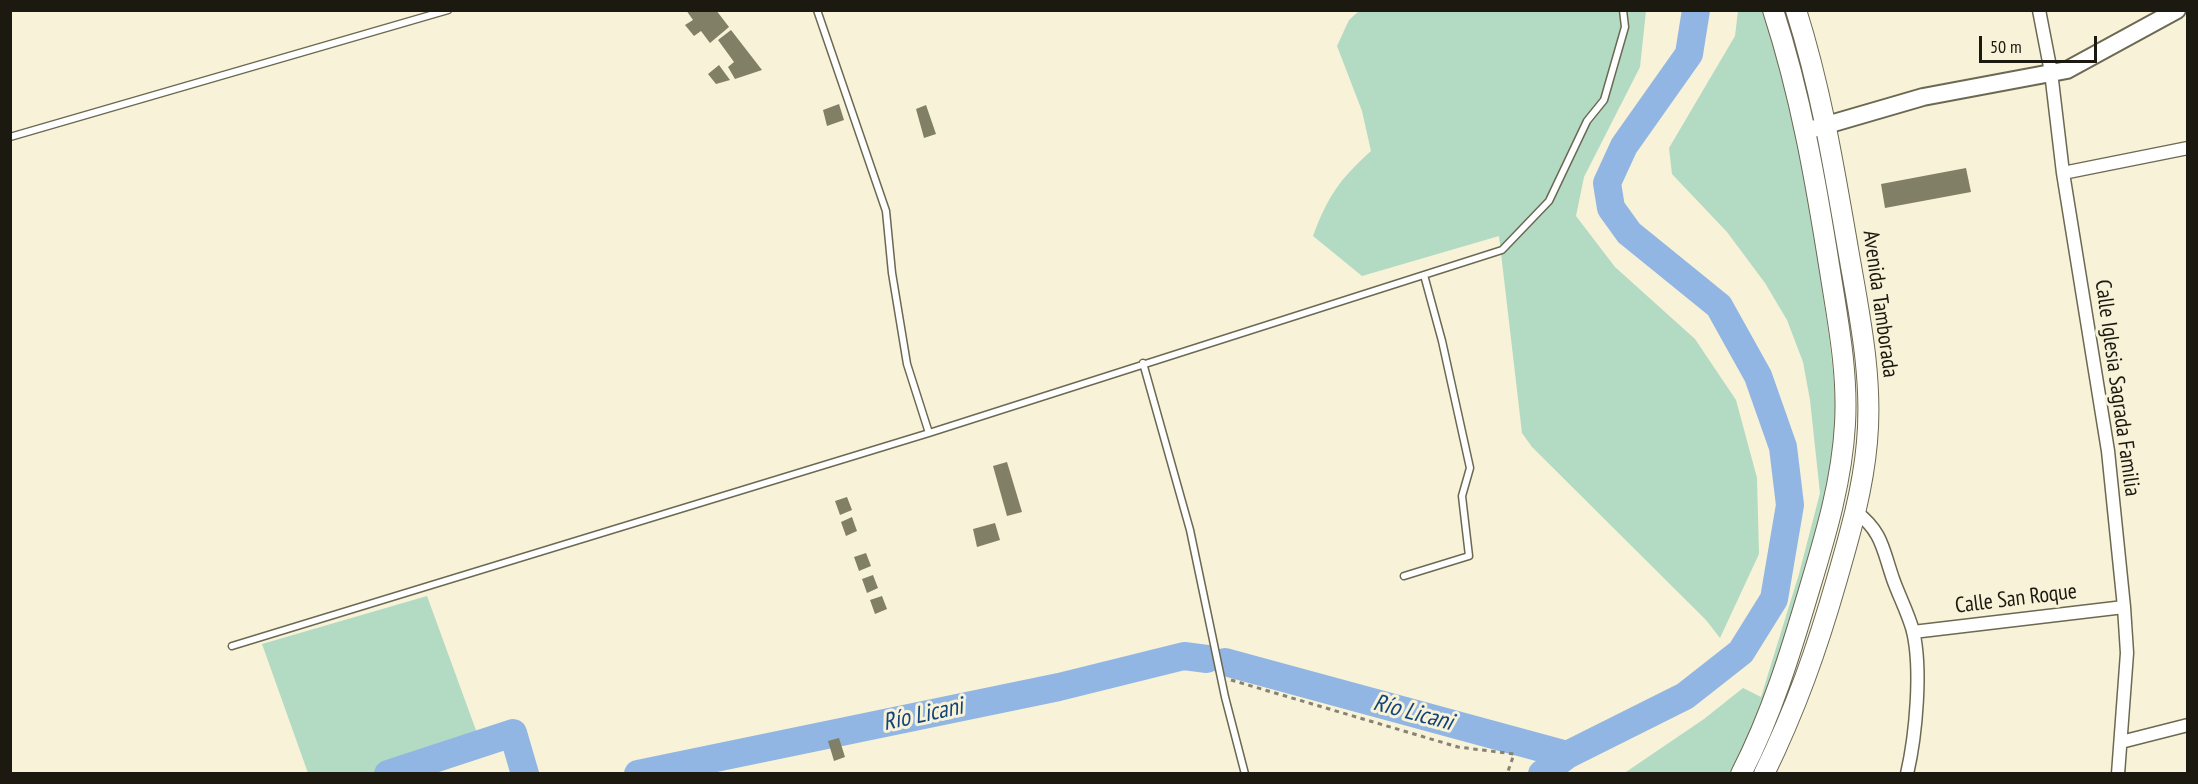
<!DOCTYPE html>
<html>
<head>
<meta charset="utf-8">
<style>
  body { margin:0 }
  #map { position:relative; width:2198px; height:784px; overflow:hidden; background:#f7f2d8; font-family:"PT Sans Narrow",sans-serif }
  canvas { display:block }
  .frame { position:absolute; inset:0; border:12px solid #1b1910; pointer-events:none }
  .scale { position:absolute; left:1979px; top:36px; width:118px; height:27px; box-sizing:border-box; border:3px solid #1b1910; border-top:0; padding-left:8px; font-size:18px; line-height:21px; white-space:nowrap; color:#1b1910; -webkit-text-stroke:4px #f7f2d8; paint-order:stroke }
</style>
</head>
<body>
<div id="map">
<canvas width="2198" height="784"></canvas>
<div class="frame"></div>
<div class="scale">50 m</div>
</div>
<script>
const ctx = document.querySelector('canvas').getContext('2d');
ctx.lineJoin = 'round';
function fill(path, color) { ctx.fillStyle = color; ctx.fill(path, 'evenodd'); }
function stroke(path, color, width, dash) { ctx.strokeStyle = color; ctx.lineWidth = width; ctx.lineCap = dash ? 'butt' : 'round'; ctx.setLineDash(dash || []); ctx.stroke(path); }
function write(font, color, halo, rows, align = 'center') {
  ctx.font = font + ' "PT Sans Narrow",sans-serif'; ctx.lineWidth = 6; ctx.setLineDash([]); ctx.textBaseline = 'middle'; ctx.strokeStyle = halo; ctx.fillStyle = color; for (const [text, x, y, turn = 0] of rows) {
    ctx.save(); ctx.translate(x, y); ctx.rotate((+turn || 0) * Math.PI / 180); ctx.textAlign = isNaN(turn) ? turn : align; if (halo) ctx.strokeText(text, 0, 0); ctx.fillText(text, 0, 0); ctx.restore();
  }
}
const green = new Path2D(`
  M1359,11h287l-6,56 -56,110 -8,39 39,51 80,72 41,61 21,78 2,76 -39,84 -14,-18 -174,-173 -10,-14 -23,-197 -137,40 -49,-40c15,-40 26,-56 58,-85l-9,-40 -25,-65 12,-26z
  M1738,11h25c28,93 47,186 60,283 8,57 17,113 10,171 -5,36 -15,71 -25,106 -21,72 -44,135 -77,202l-108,1 81,-55 39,-31 18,9 38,-123 21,-81 -10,-93 -7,-38 -16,-42 -22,-37 -38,-51 -55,-58 -3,-26 66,-112z
  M427,596l54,148 -93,29h-80l-46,-129z`);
const river = new Path2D(`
  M1225,662l342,93
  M388,774l125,-41 12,41
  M638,774l421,-87 125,-31 23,3
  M1542,774l25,-19 118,-59 56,-44 33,-53 16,-94 -7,-58 -25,-71 -39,-70 -90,-73 -18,-25 -4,-25 17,-37 65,-92 7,-44`);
const building = new Path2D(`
  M686,10h30l13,17 -19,16 -9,-12 -7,5 -9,-11 8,-5z
  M731,30l31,40 -27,9 -7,-12 6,-5 -16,-22z
  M719,65l11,15 -14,4 -8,-10z
  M839,104l5,16 -17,6 -4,-16z
  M926,105l10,29 -12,4 -8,-29z
  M1966,168l5,24 -86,16 -4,-24z
  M1007,462l15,50 -15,4 -14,-50z
  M847,497l5,13 -12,5 -5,-14z
  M852,517l5,14 -11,5 -5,-14z
  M995,523l5,17 -23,7 -4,-18z
  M866,553l5,13 -12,5 -5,-14z
  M873,575l5,13 -11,5 -5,-14z
  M882,596l5,13 -12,5 -5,-14z
  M839,738l6,19 -11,4 -6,-20z`);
const path = new Path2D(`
  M1231,680l227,67 56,7 -7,20`);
const service = new Path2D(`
  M817,10l69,201 6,62 15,91 22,69
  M10,137l438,-127
  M1143,363l47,167 35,167 20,77
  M1404,576l65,-20 -7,-60 8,-28 -28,-127 -18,-66
  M232,646l697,-213 573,-183 47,-49 38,-80 17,-21 21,-73 -2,-17`);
const minor = new Path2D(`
  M2039,10l12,62 12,101 45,278 16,156 3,46 -9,121
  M2063,173l125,-25
  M1856,512c26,19 27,38 37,67 6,17 15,34 20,52 9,38 3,104 -6,143
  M1913,632l211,-25
  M2121,742l67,-17`);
const tertiary = new Path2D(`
  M1806,131l117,-34 144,-27 110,-60`);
const primary = new Path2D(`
  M1741,774c31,-60 50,-123 69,-187 16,-53 32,-107 35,-163 3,-52 -7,-102 -15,-153 -14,-88 -29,-175 -57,-261
  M1764,774c32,-66 53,-125 73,-195 13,-45 26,-90 30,-137 6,-65 -8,-129 -19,-193 -14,-81 -27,-160 -52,-239`);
const streetNames = [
  ["Avenida Tamborada",1880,304,82],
  ["Calle Iglesia Sagrada Familia",2117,388,82],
  ["Calle San Roque",2016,599,-7]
];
const waterNames = [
  ["Río Licani",1413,713,15],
  ["Río Licani",923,715,-12]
];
fill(green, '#b3dac3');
stroke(river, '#91b6e3', 28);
fill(building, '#827f67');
stroke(service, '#6c6952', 9);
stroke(minor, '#6c6952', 15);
stroke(tertiary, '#6c6952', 20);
stroke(primary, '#6c6952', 22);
stroke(path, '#868372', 3, [4.5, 4.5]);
stroke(service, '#fff', 6);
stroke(minor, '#fff', 12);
stroke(tertiary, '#fff', 16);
stroke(primary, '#fff', 20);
write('22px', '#1b1910', '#f7f2d8', streetNames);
write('italic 24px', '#12447a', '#f7f2d8', waterNames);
</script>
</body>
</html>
